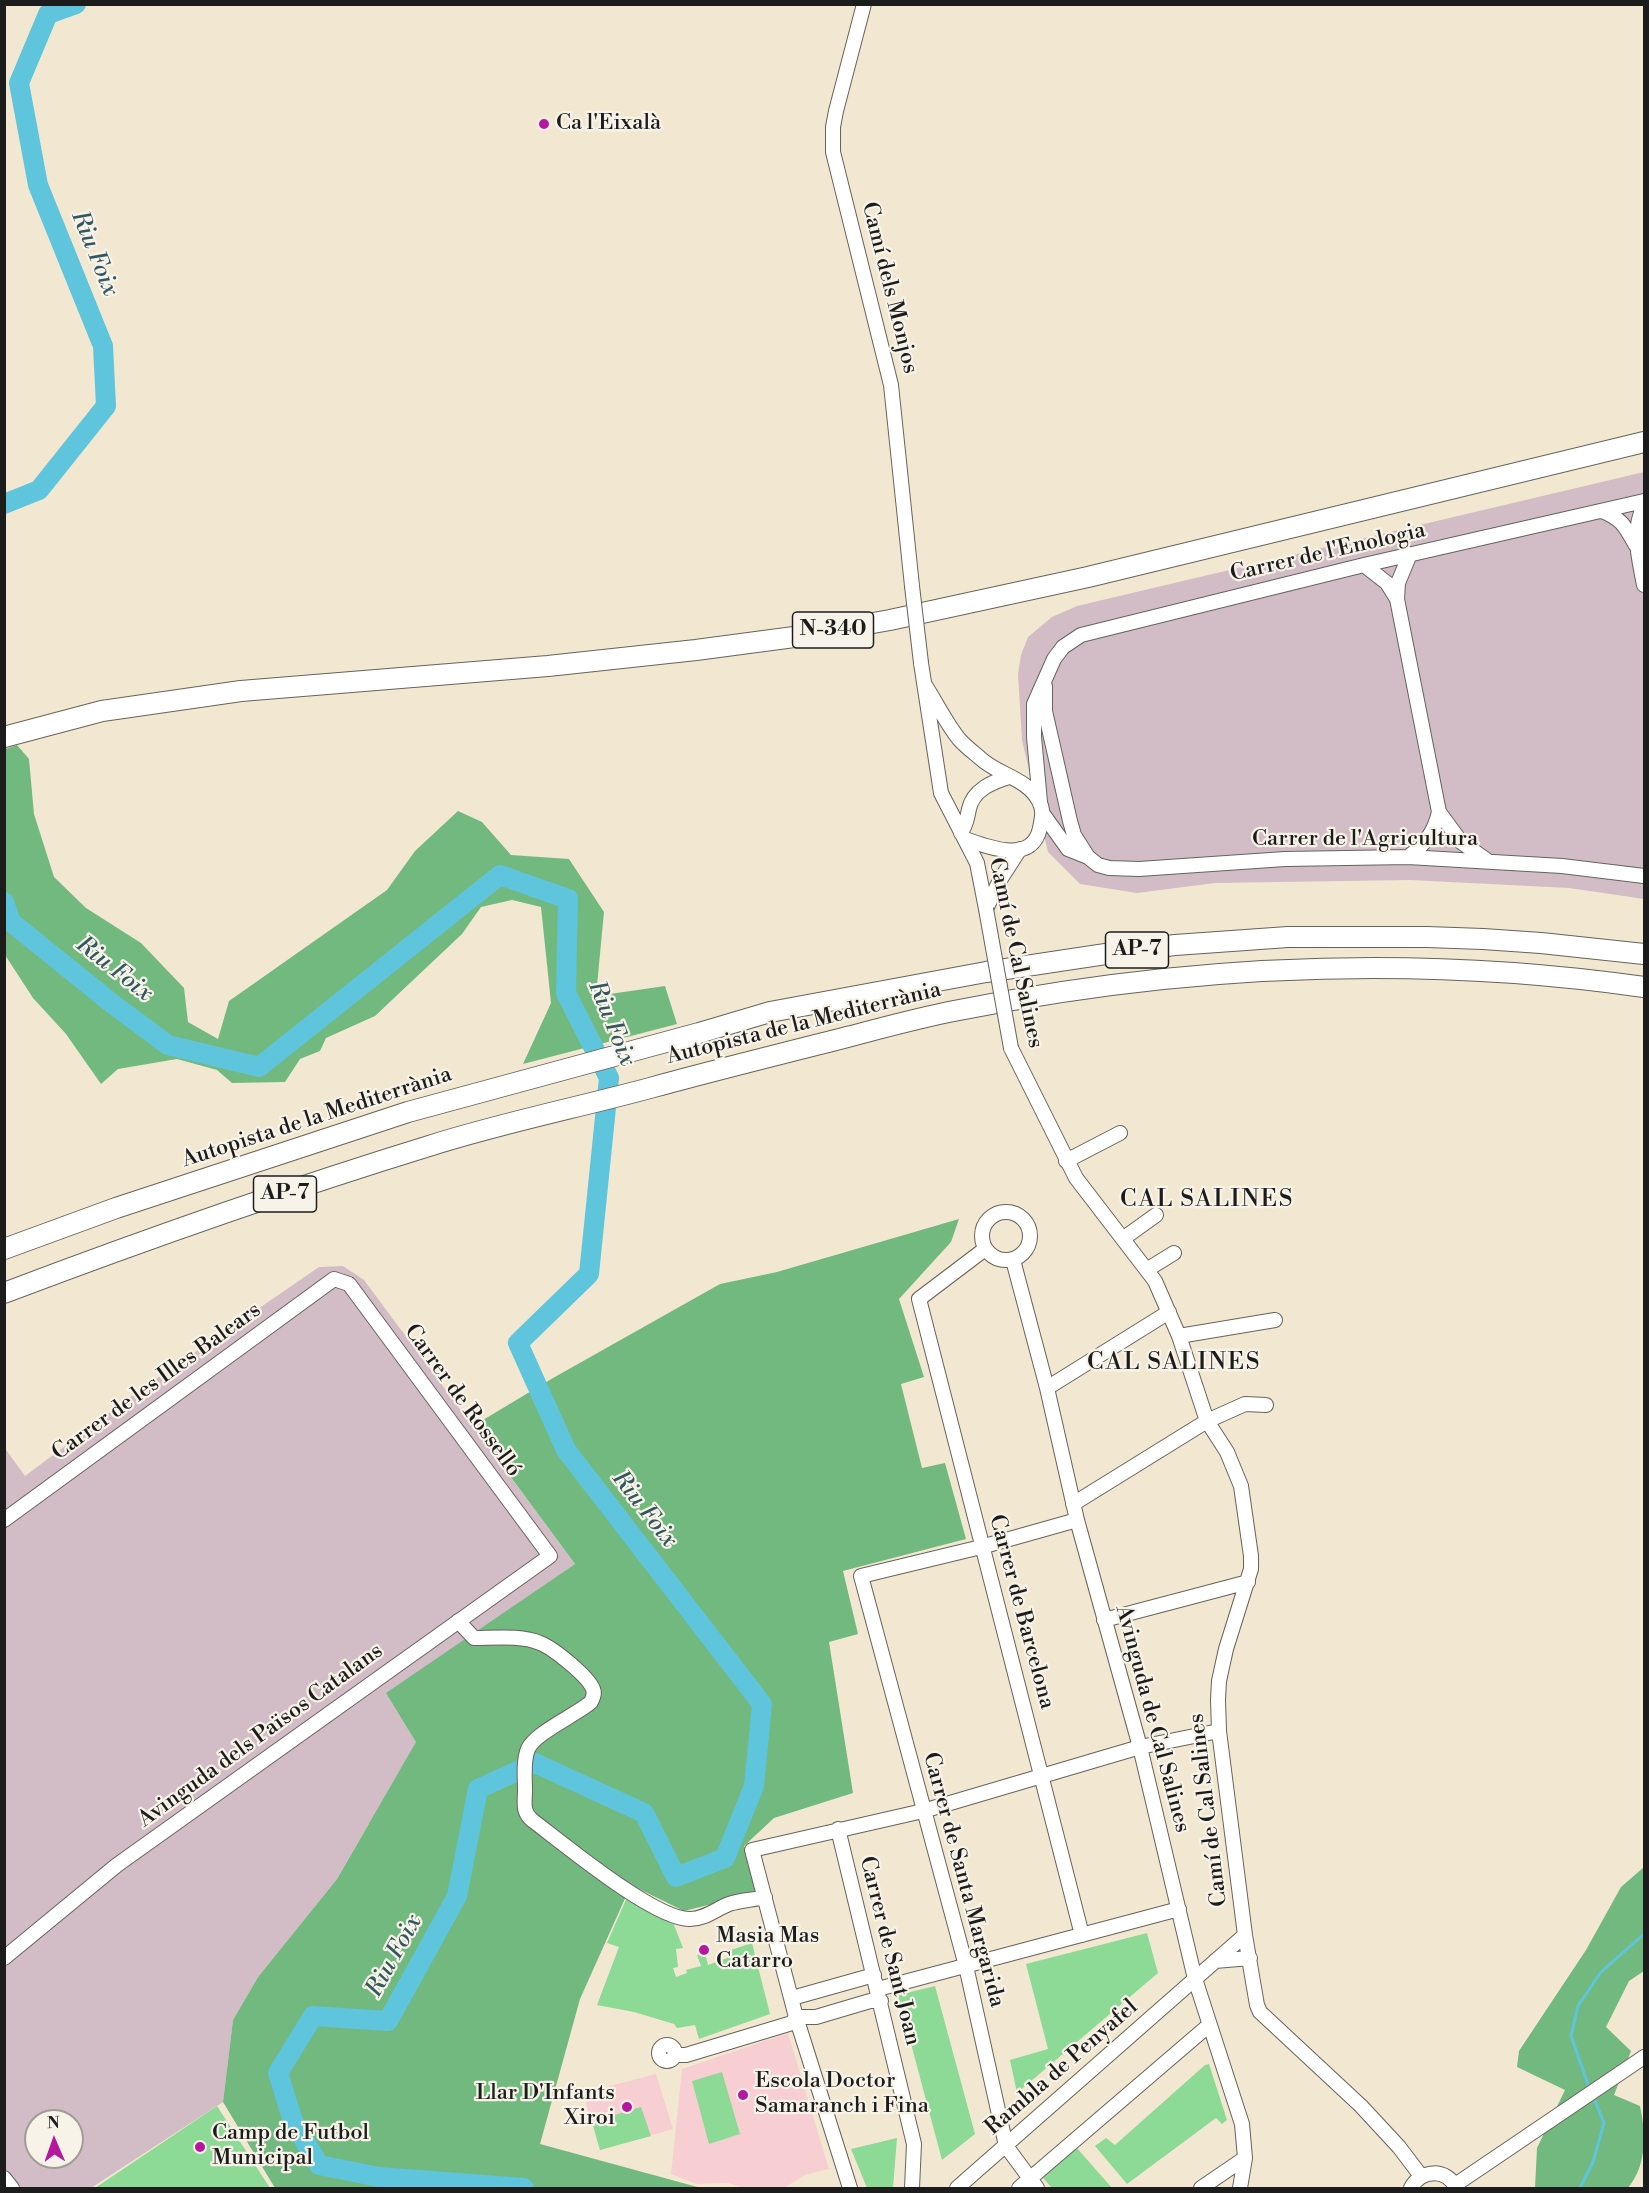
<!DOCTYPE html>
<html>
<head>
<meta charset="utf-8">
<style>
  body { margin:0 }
  #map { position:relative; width:1649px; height:2193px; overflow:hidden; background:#f2e8d1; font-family:"Libre Bodoni",serif }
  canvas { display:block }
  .frame { position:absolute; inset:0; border:6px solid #1c1c1c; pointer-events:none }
  .north { position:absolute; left:24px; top:2109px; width:60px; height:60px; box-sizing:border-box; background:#f7f3e8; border:2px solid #9f9d96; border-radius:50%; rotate:358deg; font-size:16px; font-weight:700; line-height:24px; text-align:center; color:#1c1c1c }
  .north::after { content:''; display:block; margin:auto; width:21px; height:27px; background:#b5179e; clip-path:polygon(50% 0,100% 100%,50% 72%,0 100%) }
</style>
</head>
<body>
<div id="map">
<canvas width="1649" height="2193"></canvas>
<div class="frame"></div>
<div class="north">N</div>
</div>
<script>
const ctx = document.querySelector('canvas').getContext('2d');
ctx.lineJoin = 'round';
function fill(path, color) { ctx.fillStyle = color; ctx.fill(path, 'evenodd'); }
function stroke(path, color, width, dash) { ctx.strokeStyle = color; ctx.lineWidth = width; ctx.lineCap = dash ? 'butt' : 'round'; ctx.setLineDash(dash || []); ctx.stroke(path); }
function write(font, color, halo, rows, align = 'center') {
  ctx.font = font + ' "Libre Bodoni",serif'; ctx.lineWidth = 4.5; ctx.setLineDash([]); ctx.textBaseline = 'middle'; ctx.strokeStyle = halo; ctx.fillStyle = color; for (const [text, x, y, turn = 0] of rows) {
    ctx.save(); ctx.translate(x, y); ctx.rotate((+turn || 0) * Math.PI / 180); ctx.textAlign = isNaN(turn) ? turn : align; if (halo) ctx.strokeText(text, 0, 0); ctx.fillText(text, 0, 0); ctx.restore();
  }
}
const built = new Path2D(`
  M788,2033l41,136 -24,6 -21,13h-41l-15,-5 -32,1 -25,-10 11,-105z
  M656,2074l17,55 -73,21 -17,-57z`);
const industrial = new Path2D(`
  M1644,472v427l-75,-11 -159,-8 -195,3 -78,10 -57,-9 -32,-32 -26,-112 -4,-66 3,-19 7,-18 24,-20 25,-11z
  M343,1266l21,14 211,284 -113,78 22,34 -116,149 -31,54 -79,98 -25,43 -10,82 -132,86h-86l-1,-741 21,29 115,-86 179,-123zM36,2121h36v36h-36z`);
const green = new Path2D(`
  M628,1895l45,27 10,26 -7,1 2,18 -5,1 3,9 11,-4 -1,-3 15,-4 -4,-11 8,-2 3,12 22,-8 -2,-6 24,-8 18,71 -71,25 -4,-14 -18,3 -3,-4 -40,-12 -37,-7 22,-58 -12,-4z
  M1147,1933l11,40 -141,120 -7,-33 38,-11 -22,-85z
  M935,1986l40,148 -33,26 -44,-165z
  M1209,2064l18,56 -5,4 -6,-6 -89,66 -32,-38 11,-8 9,7 90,-80z
  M722,2072l18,62 -31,10 -17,-63z
  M217,2106l53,82h-175z
  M641,2107l10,29 -51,14 -8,-28z
  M897,2138l-4,50h-26l-16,-39z
  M1076,2147l36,41h-60l-9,-10z`);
const forest = new Path2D(`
  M17,745l12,14 5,55 20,63 32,31 55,35 43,45 4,34 30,17 11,-38 158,-111 28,-39 43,-40 24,11 29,33 58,4 35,53 -8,84 69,-10 12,38 -154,40 28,-61 -10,-96 -29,-7 -31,7 -19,27 -87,82 -49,22 -6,13 -20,8 -15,23 -53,1 -15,-13 -40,-11 -59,10 -17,15 -35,-50 -33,-36 -28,-43v-206z
  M959,1219l-8,23 -52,57 25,78 -23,7 21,84 23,-5 21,76 -123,32 15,63 -29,8 24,151 -79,25 -30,28 12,47 -72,18 -49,-24 -8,7 -47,105 -40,145 161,44h-426l-52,-86 10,-82 25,-43 79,-98 79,-137 -30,-49 189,-129 -102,-138 80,-48 167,-94 57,-12z
  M1644,1867v104l-15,10 -23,46 25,24 -17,44 26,11c6,28 7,59 -12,82h-93l2,-40 28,-58 -48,-23 2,-16 67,-101 35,-63z`);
const stream = new Path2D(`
  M1590,2090l-19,-54 7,-30 23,-34 43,-38
  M1580,2188l13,-26 11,-39 -11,-27`);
const river = new Path2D(`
  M4,504l35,-14 67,-84 -3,-60 -65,-161 -19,-102 29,-69 28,-10
  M4,902l7,20 103,83 54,40 91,22 241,-192 68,24 -2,94 43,85 -20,196 -71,69 48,107 196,254 -8,82 -29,72 -49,19 -32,-64 -109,-50 -57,26 -21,107 -69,125 -75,-5 -35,57 15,48 26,44 60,12 145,11`);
const minor = new Path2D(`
  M864,4l-28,107 -3,16v25l58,233 21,201
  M1644,506c-13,26 -5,52 0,79
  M1602,511c20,8 23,15 33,33
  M1410,554l-12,29 -1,16 42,213 22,30 27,19
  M1364,565l23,18 10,16
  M921,663l20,130 36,70 9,46
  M925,685c11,17 21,38 34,54 6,7 14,13 21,19 18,17 47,20 59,43 5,9 3,17 1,27 -8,37 -52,19 -75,11
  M1045,686v25l25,110 4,14 14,22
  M1040,802l-6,-65v-33l20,-45 9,-12 18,-12 283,-70 280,-64
  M1043,814l25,35 20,8 10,8 11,3 30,1 146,-10 123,-2 154,9 82,10
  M961,833c5,-9 6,-14 8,-24 4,-19 23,-27 40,-32
  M1408,857c17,-13 26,-24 31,-45
  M986,909l14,-29 20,-31
  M1011,1048l65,130 79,103 24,55 28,85 20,31 14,34 10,70v13l-25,80 -7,32 -1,19 1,31 26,204 12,70 3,7 101,94 38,41 22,29
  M1066,1161l54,-28
  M982 1236a24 24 0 1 1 48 0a24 24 0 1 1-48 0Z
  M1124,1238l32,-23
  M985,1249l-66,50 163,636
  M1013,1260l34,128 30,132 63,227 55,232 47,145 3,34 -5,30
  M1148,1269l26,-16
  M1179,1336l96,-16
  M1047,1388l122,-76
  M1073,1504l134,-83 38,-17 21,1
  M4,1520l330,-241 15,5 201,272 -433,309 -113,93
  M1104,1620l144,-38
  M458,1621l16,17c21,0 47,-3 66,5 13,5 48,33 53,46 2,5 0,8 -2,13 -15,13 -56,31 -63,47 -5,12 -3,29 -3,41 0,12 -3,22 7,30 32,24 123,100 158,99 15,0 26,-10 39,-15 11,-4 24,-4 36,-7
  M838,1829l76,315 -2,44
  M1215,1961l35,-3
  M878,1989l301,-80
  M792,1998l82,-23
  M659 2053a8 8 0 1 1 16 0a8 8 0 1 1-16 0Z
  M674,2055h12l106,-32 4,-6h20l54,-16h11
  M4,2178l8,10
  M1455,2185l189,-128
  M850,2188l-54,-171 -44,-167 171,-39 217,-64 79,-16
  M957,2188l288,-253
  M1019,2188l189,-162
  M1037,2188l-31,-42 -40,-180 -105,-390 120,-29 96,-27
  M1201,2188l44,-30
  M1411,2188c10,-19 36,-20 45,0`);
const highway = new Path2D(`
  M4,737l98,-26 139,-20 307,-25 148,-16 98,-13 96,-17 198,-43 556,-135
  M4,1249l112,-41 292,-96 291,-79 71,-21 216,-40 133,-20 56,-7 113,-8h139l56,2 58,4 103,11
  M4,1293c140,-53 282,-103 425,-147 72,-23 147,-38 221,-58 65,-18 131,-34 197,-51 35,-9 71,-19 107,-26 229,-46 459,-57 690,-24`);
const minorBridge = new Path2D(`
  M912,586l9,77
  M986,909l25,139`);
const markers = [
  [544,124,6,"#b5179e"],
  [704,1950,6,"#b5179e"],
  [743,2095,6,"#b5179e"],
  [627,2107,6,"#b5179e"],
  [200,2147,6,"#b5179e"]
];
const shields = [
  [833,630,81],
  [1137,950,63],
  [285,1194,63]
];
const shieldNames = [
  ["N-340",833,630],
  ["AP-7",1137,950],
  ["AP-7",285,1194]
];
const poiNames = [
  ["Ca l'Eixalà",556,124],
  ["Masia Mas",716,1937],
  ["Catarro",716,1962],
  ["Escola Doctor",755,2082],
  ["Samaranch i Fina",755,2107],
  ["Llar D'Infants",615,2094,"right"],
  ["Xiroi",615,2119,"right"],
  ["Camp de Futbol",212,2134],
  ["Municipal",212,2159]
];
const streetNames = [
  ["Camí dels Monjos",889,288,76],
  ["Carrer de l'Enologia",1328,553,-13],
  ["Carrer de l'Agricultura",1365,840],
  ["Camí de Cal Salines",1015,953,78],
  ["Autopista de la Mediterrània",804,1024,-14],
  ["Autopista de la Mediterrània",317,1118,-18],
  ["Carrer de les Illes Balears",157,1382,-36],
  ["Carrer de Rosselló",462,1401,54],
  ["Carrer de Barcelona",1021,1612,75],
  ["Avinguda de Cal Salines",1152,1719,75],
  ["Avinguda dels Països Catalans",261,1736,-36],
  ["Camí de Cal Salines",1209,1810,-97],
  ["Carrer de Santa Margarida",963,1880,75],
  ["Carrer de Sant Joan",889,1951,76],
  ["Rambla de Penyafel",1062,2068,-41]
];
const waterNames = [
  ["Riu Foix",94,254,68],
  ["Riu Foix",114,970,38],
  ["Riu Foix",611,1024,68],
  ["Riu Foix",644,1510,52],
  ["Riu Foix",395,1956,-61]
];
const neighbourhoodNames = [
  ["CAL SALINES",1207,1200],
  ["CAL SALINES",1174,1363]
];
fill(built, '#f7cfd3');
fill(industrial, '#d2bdc7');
fill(green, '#8dd996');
fill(forest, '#72b97f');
stroke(stream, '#5fc5dc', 3);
stroke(river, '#5fc5dc', 20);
stroke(minor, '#67635b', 16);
stroke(highway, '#67635b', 22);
stroke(minor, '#fff', 14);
stroke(highway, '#fff', 20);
stroke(minorBridge, '#67635b', 16, []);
stroke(minorBridge, '#fff', 14);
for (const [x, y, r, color] of markers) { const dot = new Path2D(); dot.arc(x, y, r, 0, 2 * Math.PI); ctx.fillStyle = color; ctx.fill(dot); stroke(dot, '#f7f3e8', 2); }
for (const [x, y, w] of shields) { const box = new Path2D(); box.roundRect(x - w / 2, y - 18, w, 36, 4.5); ctx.fillStyle = '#f7f3e8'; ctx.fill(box); stroke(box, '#1c1c1c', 1.5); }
write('bold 21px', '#1c1c1c', null, shieldNames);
write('22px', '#1c1c1c', '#f7f3e8', poiNames, 'left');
write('22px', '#1c1c1c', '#f7f3e8', streetNames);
write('italic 24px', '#33575f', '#f7f3e8', waterNames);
ctx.letterSpacing = '1.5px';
write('24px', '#1c1c1c', '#f7f3e8', neighbourhoodNames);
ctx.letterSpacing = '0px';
</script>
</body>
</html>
